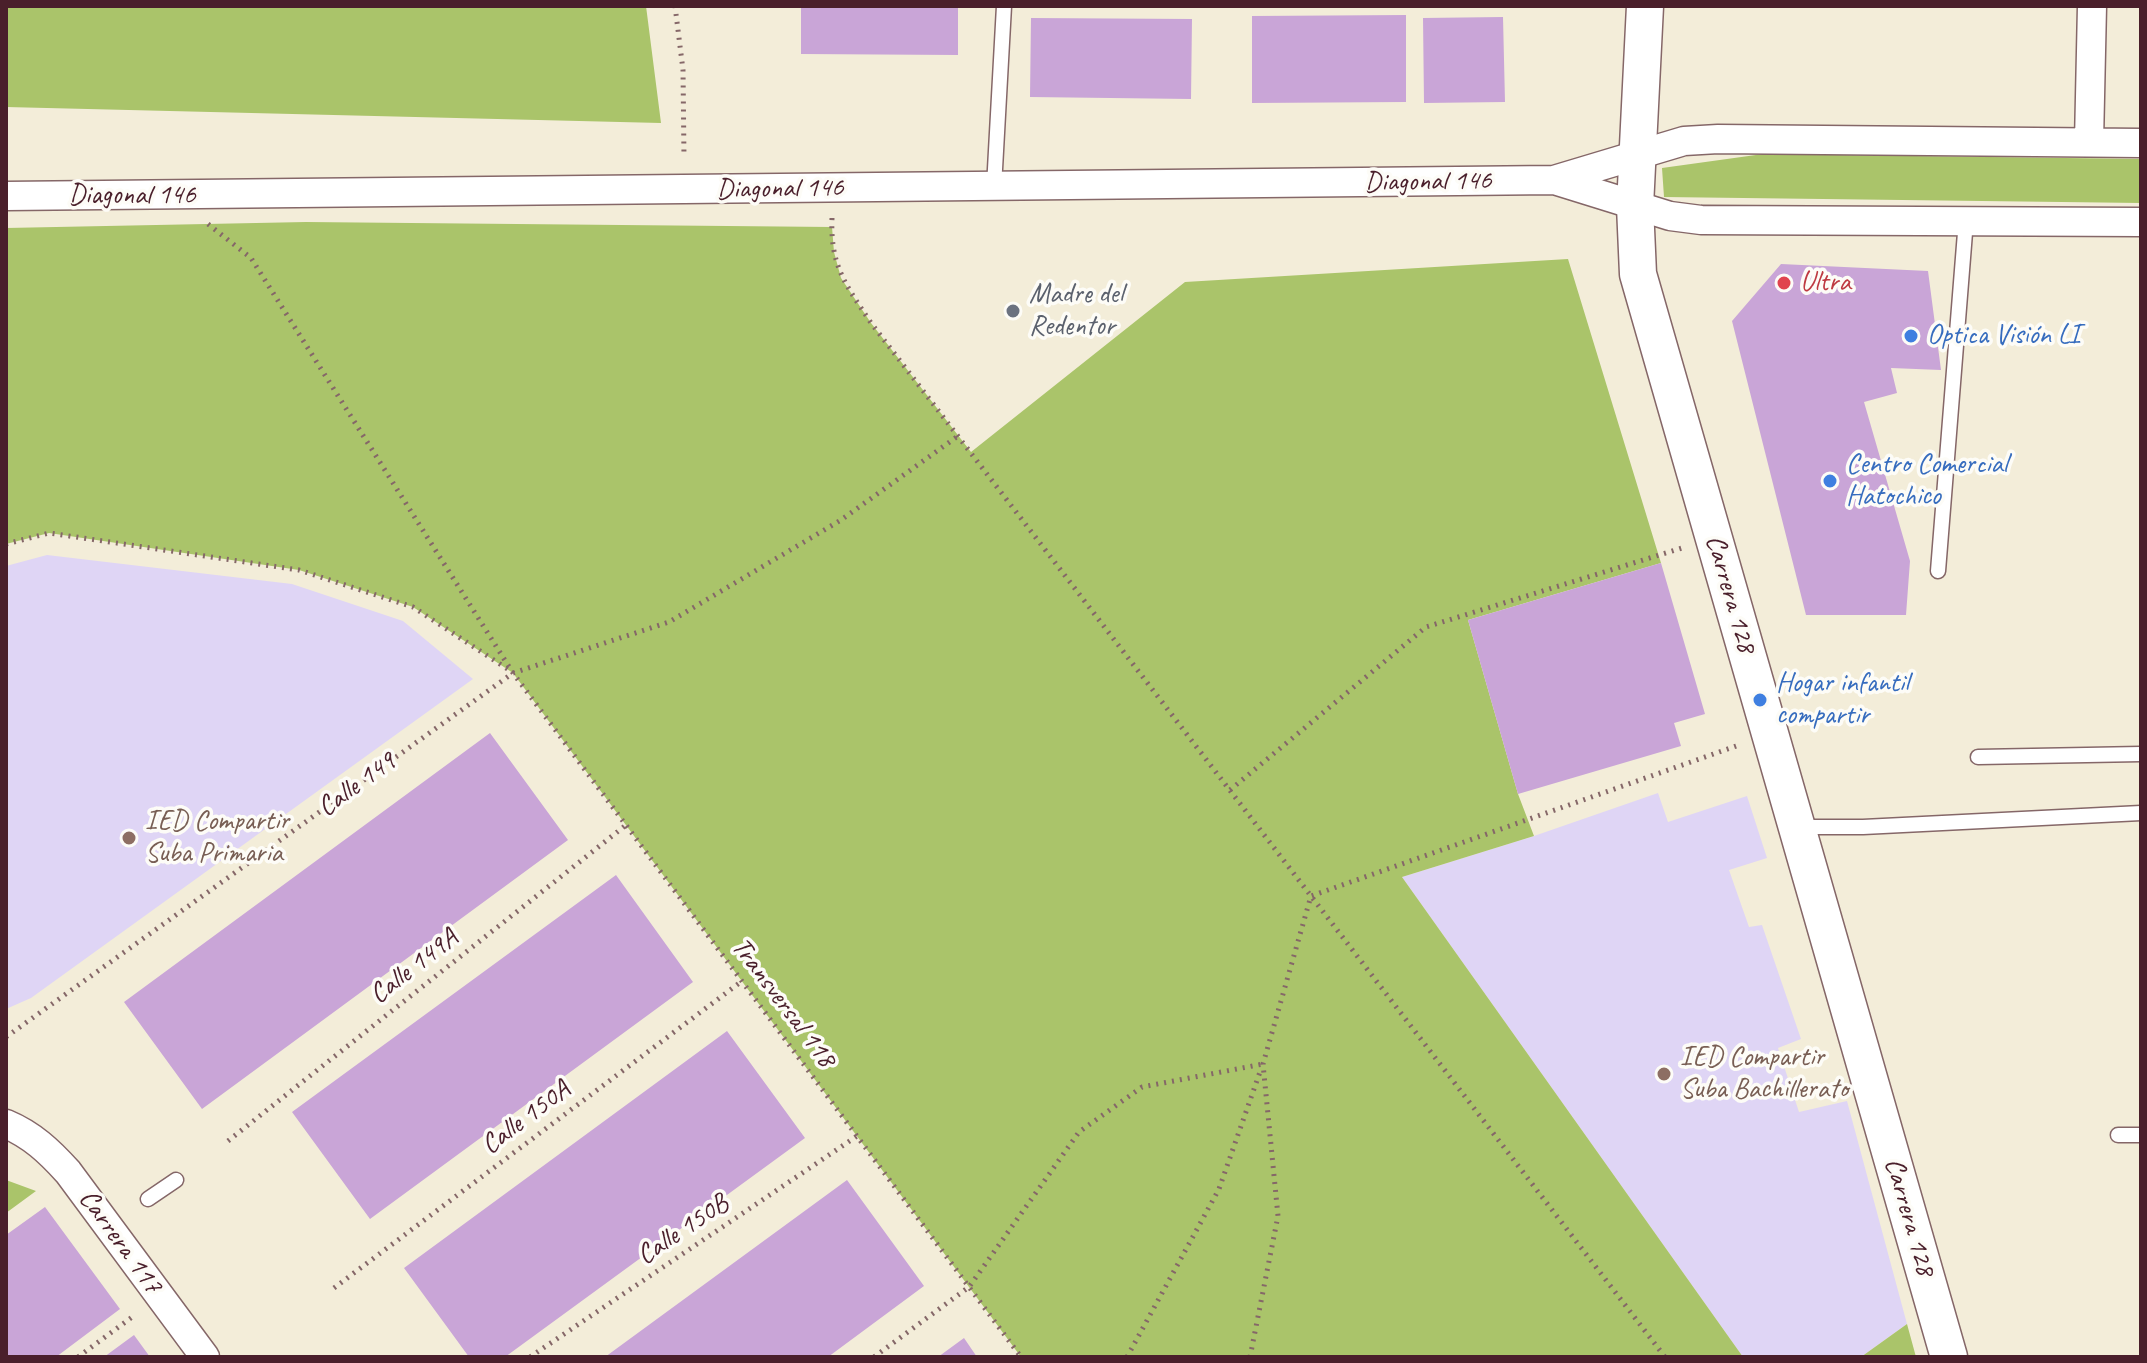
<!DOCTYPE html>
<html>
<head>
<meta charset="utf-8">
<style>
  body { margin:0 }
  #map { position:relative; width:2147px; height:1363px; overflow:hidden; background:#f3edd9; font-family:Caveat,sans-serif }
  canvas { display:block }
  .frame { position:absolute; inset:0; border:8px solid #4a1f2b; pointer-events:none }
</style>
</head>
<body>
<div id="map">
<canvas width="2147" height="1363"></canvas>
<div class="frame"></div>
</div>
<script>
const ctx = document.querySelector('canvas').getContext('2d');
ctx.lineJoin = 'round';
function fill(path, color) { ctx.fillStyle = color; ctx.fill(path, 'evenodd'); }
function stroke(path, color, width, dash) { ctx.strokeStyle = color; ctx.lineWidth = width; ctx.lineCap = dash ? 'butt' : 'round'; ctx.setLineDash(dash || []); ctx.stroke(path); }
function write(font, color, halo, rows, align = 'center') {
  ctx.font = font + ' Caveat,sans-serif'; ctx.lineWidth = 7; ctx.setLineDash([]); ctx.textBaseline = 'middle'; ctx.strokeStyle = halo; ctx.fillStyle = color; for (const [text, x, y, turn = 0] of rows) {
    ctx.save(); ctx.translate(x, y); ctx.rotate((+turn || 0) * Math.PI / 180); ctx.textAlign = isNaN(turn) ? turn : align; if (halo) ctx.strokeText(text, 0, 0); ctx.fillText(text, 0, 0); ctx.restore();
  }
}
const built = new Path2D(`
  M47,555l245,29 111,37 70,58 -442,319 -25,11v-443z
  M1658,793l10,29 79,-26 20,62 -38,12 20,57 13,-2 39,114 -23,9 21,64 48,-11 60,223 -46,33h-118l-341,-480 132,-41z`);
const green = new Path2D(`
  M6,6h640l15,117 -655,-16z
  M1763,154l378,5v44l-477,-6 -2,-29z
  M306,222l526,5 2,25 7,26 30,45 100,129 214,-170 383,-23 93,304 -193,57 50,174 16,42 -132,41 341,480h-722l-508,-684 -100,-66 -114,-37 -250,-37 -43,11v-316z
  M6,1180l30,11 -30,22z
  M1907,1324l9,33h-55z`);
const building = new Path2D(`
  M801,6h157v49l-157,-1z
  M1406,15v87l-154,1v-87z
  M1503,17l2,85 -81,1 -1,-85z
  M1031,18l161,1 -1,80 -161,-2z
  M1781,264l147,7 13,99 -50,-2 6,25 -33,9 46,159 -4,54h-100l-74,-294z
  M1661,563l44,151 -31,9 7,23 -163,48 -50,-174z
  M490,733l78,107 -366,269 -78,-107z
  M616,875l77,107 -323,237 -78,-107z
  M727,1031l78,107 -300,219h-36l-65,-89z
  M847,1180l77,106 -96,71h-223z
  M45,1207l75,102 -64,48h-50v-122z
  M134,1335l16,22h-46z
  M964,1338l13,19h-39z`);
const path = new Path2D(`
  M675,6l8,64 1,87
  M832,218c-2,48 14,67 39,105l794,1034
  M208,224l43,34 262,415 508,684
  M6,544l43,-11 250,37 114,37 96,63
  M1230,790l196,-163 256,-79
  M6,1037l507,-364 156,-51 172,-102 117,-84
  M228,1141l398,-316
  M334,1288l408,-307
  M78,1357l57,-42
  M530,1357l327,-221
  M874,1357l95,-70 110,-155 63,-45 121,-23
  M1127,1357l92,-168 42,-120
  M1250,1357l28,-141 -15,-152 48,-168 428,-151`);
const service = new Path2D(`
  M994,187l10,-181
  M1938,571l28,-351
  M1978,757l163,-3
  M1797,827h66l278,-14
  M2118,1135h23
  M148,1199l28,-19`);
const minor = new Path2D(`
  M2089,142l3,-136
  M1554,180l116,36 31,4 440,2
  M6,196l1548,-16 130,-39 34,-2 423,4
  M6,1124c26,11 43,27 62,48l137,185`);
const tertiary = new Path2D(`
  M1645,6l-10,200 3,68 311,1083`);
const markers = [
  [1784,283,8,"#e0444e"],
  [1013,311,8,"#6b7280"],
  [1911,336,8,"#3f7fe0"],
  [1830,481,8,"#3f7fe0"],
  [1760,700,8,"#3f7fe0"],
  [129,838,8,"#8d6e63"],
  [1664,1074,8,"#8d6e63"]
];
const streetNames = [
  ["Diagonal 146",1428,182,-1],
  ["Diagonal 146",780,189,-1],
  ["Diagonal 146",132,196],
  ["Carrera 128",1730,594,74],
  ["Calle 149",357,785,-36],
  ["Calle 149A",414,967,-38],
  ["Transversal 118",783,1003,53],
  ["Calle 150A",526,1118,-37],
  ["Carrera 128",1909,1217,74],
  ["Calle 150B",683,1230,-34],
  ["Carrera 117",120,1242,54]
];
const healthNames = [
  ["Ultra",1800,283]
];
const worshipNames = [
  ["Madre del",1029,295],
  ["Redentor",1029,327]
];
const shopNames = [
  ["Optica Visión LI",1927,336],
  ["Centro Comercial",1846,465],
  ["Hatochico",1846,497],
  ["Hogar infantil",1776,684],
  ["compartir",1776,716]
];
const educationNames = [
  ["IED Compartir",145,822],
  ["Suba Primaria",145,854],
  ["IED Compartir",1680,1058],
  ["Suba Bachillerato",1680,1090]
];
fill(built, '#dfd5f5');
fill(green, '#aac46a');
fill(building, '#c9a5d7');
stroke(service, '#856768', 17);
stroke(minor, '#856768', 31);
stroke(tertiary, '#856768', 39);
stroke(path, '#856768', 5, [2, 6]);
stroke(service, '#fff', 14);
stroke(minor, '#fff', 28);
stroke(tertiary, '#fff', 36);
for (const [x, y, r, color] of markers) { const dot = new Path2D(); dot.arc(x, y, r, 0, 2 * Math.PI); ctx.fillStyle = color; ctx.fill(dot); stroke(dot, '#fdfcf7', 3); }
write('28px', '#4a1f2b', '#fdfcf7', streetNames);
write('28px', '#be3a42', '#fdfcf7', healthNames, 'left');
write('28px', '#5b616d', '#fdfcf7', worshipNames, 'left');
write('28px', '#366cbe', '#fdfcf7', shopNames, 'left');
write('28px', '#785e54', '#fdfcf7', educationNames, 'left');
</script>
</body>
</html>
